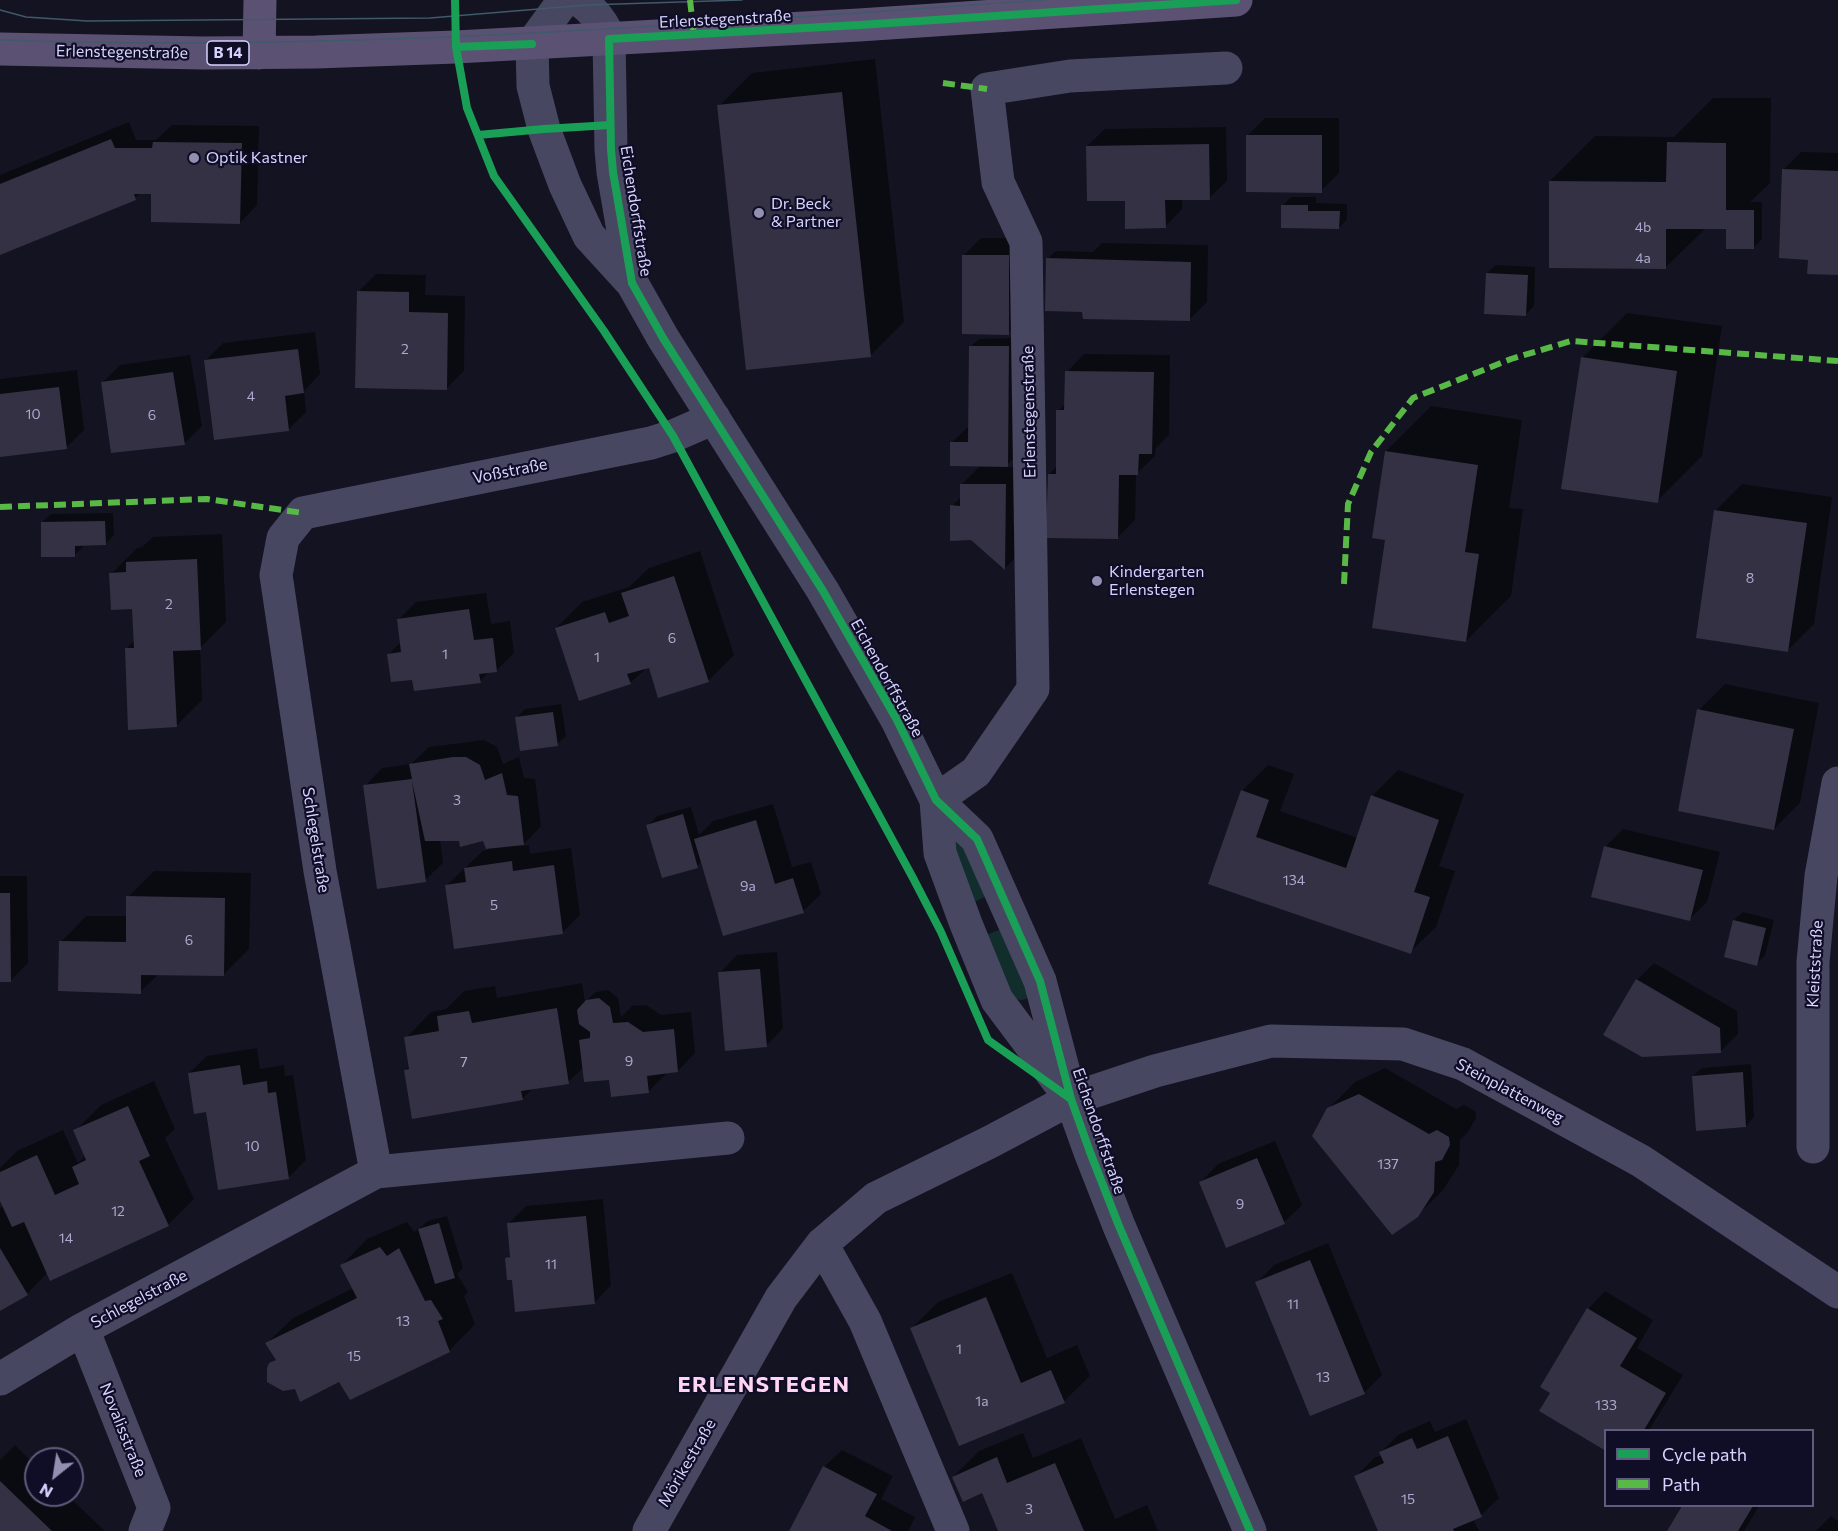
<!DOCTYPE html>
<html>
<head>
<meta charset="utf-8">
<style>
  body { margin:0 }
  #map { position:relative; width:1838px; height:1531px; overflow:hidden; background:#141321; font-family:Commissioner,sans-serif }
  canvas { display:block }
  .legend { position:absolute; left:1604px; top:1429px; width:210px; height:78px; box-sizing:border-box; background:#100d27; border:2px solid #5f5c7d; margin:0; padding:8px 10px; list-style:none; font-size:18px; color:#d6d3ff }
  .legend li { display:flex; align-items:center; gap:12px; height:30px }
  .legend b { width:30px; border:2px solid #5f5c7d }
  .north { position:absolute; left:24px; top:1447px; width:60px; height:60px; box-sizing:border-box; background:#100d27; border:2px solid #5f5c7d; border-radius:50%; rotate:210deg; font-size:16px; font-weight:700; line-height:24px; text-align:center; color:#d6d3ff }
  .north::after { content:''; display:block; margin:auto; width:21px; height:27px; background:#9290b1; clip-path:polygon(50% 0,100% 100%,50% 72%,0 100%) }
</style>
</head>
<body>
<div id="map">
<canvas width="1838" height="1531"></canvas>
<ul class="legend">
<li><b style="height:8px;background:#1a9f57"></b>Cycle path</li>
<li><b style="height:8px;background:#58b947"></b>Path</li>
</ul>
<div class="north">N</div>
</div>
<script>
const ctx = document.querySelector('canvas').getContext('2d');
ctx.lineJoin = 'round';
function fill(path, color) { ctx.fillStyle = color; ctx.fill(path, 'evenodd'); }
function stroke(path, color, width, dash) { ctx.strokeStyle = color; ctx.lineWidth = width; ctx.lineCap = dash ? 'butt' : 'round'; ctx.setLineDash(dash || []); ctx.stroke(path); }
function write(font, color, halo, rows, align = 'center') {
  ctx.font = font + ' Commissioner,sans-serif'; ctx.lineWidth = 4.5; ctx.setLineDash([]); ctx.textBaseline = 'middle'; ctx.strokeStyle = halo; ctx.fillStyle = color; for (const [text, x, y, turn = 0] of rows) {
    ctx.save(); ctx.translate(x, y); ctx.rotate((+turn || 0) * Math.PI / 180); ctx.textAlign = isNaN(turn) ? turn : align; if (halo) ctx.strokeText(text, 0, 0); ctx.fillText(text, 0, 0); ctx.restore();
  }
}
const green = new Path2D(`
  M960,834l29,61 -17,8 -23,-64z
  M1004,928l26,68c-7,5 -10,5 -17,1l-27,-62z`);
const shadow = new Path2D(`
  M875,59l29,263 -33,33 -152,-249 33,-33z
  M1713,98h58l-1,85 -20,19h12v37l-9,9 -25,-23 -22,3 -41,40 -115,-87 45,-45 79,1z
  M1265,118h74v55l-18,18 -73,-56z
  M129,122l7,18h20l16,-15 87,1 -2,79 -17,18 -87,-33 -12,2 -6,6 -134,55 -1,-78z
  M1226,127l1,54 -18,17 -27,1v10l-17,18 -39,-28 -39,-53 18,-17z
  M1801,152l37,1v120l-29,-15 -25,-89z
  M1291,197h25v6l31,1v15l-8,9 -57,-22z
  M981,238h45v78l-18,17 -44,-78z
  M1102,243l106,2 -1,57 -18,18 -105,-12 -37,-49 9,-8 37,1z
  M1496,265l39,2 -1,39 -9,9 -38,-42z
  M376,274l50,1 -1,20 40,1 -1,75 -18,18 -88,-97z
  M1627,313l95,13 -20,130 -45,45 -75,-143z
  M315,332l5,42 -16,17 2,21 -17,17 -83,-69 17,-17z
  M1017,338l8,109 -20,20h18l-1,84 -17,17 -34,-29 -19,-33 10,-10v-12l19,-19 -30,-22 19,-18v-78l9,-8z
  M1084,354l86,1 -1,80 -13,13 -1,8 -19,18 -1,46 -18,18 -68,-64 8,-8 1,-55 8,-8 1,-31z
  M190,355l12,71 -17,17 -83,-60 18,-18z
  M77,370l7,60 -18,18 -66,8v-77z
  M1431,406l91,14 -13,88 14,1 -12,87 -45,45 -80,-102v-88z
  M1742,484l90,13 -18,127 -26,26 -91,-13 19,-127z
  M113,513l1,22 -9,9h-22v3l-9,8 -32,-33 9,-8z
  M222,534l4,88 -26,26 2,52 -26,26 -49,-78 8,-8 -1,-32 -23,-34 26,-26 5,-1 11,-10z
  M700,551l34,104 -26,26 -59,-15 -19,17 -74,-55 26,-26 47,-15 20,-19z
  M486,593l5,31 19,-3 4,32 -17,17 -7,1 -10,10 -67,-2 -24,-25 12,-12 -3,-22 18,-18z
  M1725,684l94,19 -19,100 -26,26 -75,-119z
  M561,704l5,32 -9,8 -40,-27 8,-8z
  M484,740l13,7 6,17 16,-7 5,21 11,1 6,47 -19,20 7,-1 1,9 41,-6 9,67 -17,17 -116,-47 36,-34 5,-1 -4,-10 -44,-1 3,24 -18,17 -60,-94 17,-18 29,-4 18,-17z
  M1268,765l26,9 -14,37 78,27 14,-42 26,-26 66,24 -25,72 16,5 -19,56 -26,25 -200,-69 32,-92z
  M773,804l19,63 19,-5 10,32 -18,17 -101,-50 -5,5 -49,-41 9,-9 34,-9 8,28 14,-14z
  M1623,829l97,23 -13,50 -17,17 -97,-23 13,-50z
  M154,871l97,2 -2,76 -26,26 -64,-1 -19,18 -79,-50 25,-26h42v-19z
  M0,876h27l1,87 -18,18h-10z
  M1743,912l31,8 -9,35 -9,9 -22,-44z
  M777,952l6,76 -17,18 -46,-73 17,-18z
  M1654,963l83,48 1,23 -17,17 -84,-71z
  M582,983l3,19 11,-10 12,-2 10,8 3,19 11,-11 14,-1 15,10 30,-3 4,41 -17,18 -13,1 1,2 -18,18 -64,-25 -16,15 -35,6 -11,11 -117,-29 5,-5 -4,-27 25,-26 15,-3 18,-18 31,-5 2,12z
  M257,1048l3,21 24,-4 1,11 8,-1 13,85 -18,18 -81,-68 -18,-37 18,-17z
  M1751,1064l3,53 -8,9 -53,-50 9,-8z
  M1385,1068l71,41 8,-4 11,6 1,7 -8,14 -8,8 -1,25 -16,25 -26,26 -88,-108 26,-26z
  M154,1081l21,48 -10,9 29,61 -26,26 -120,47 -21,22 -27,15v-101l4,-2 -4,-9v-29l17,-17 46,-21 15,33 8,-8 -11,-24 26,-26z
  M1275,1141l27,64 -18,17 -57,24 -26,-64 17,-18z
  M603,1199l8,86 -17,18 -81,-25 -6,-19 4,-5 -3,-30 18,-18z
  M447,1216l16,52 -6,6 11,18 -4,4 11,28 -25,26 -99,48 -11,-18 -44,7 -25,-23 6,-6 -10,-15 26,-25 60,-30 -11,-23 25,-26 40,-17 7,10 14,-11z
  M1328,1243l54,132 -18,18 -107,-110 17,-18z
  M1012,1273l35,85 30,-13 13,31 -26,25 -104,43 -48,-116 26,-26z
  M1605,1291l48,29 -16,28 46,27 -34,55h-43l-54,-37 36,-84z
  M1466,1419l33,79 -18,17 -8,4 6,12h-99l-24,-55 18,-18 8,-3 -1,-3 17,-17 32,-14 5,11z
  M1023,1433l10,25 48,-20 34,81 32,-14 11,26h-158l-17,-40 -30,-14 26,-26z
  M15,1445l21,21v29h31l38,36h-105v-71z
  M842,1450l51,26 -12,23 34,18 -7,14h-117l33,-64z
  M1683,1506h76l-15,25h-75z
  M1831,1516l7,5v10h-22z`);
const building = new Path2D(`
  M842,92l29,265 -125,13 -29,-265z
  M1246,135h76v58l-76,-1z
  M111,139l4,9h37l1,-6 89,1 -2,81 -89,-2v-28h-17l2,6 -136,55v-71z
  M1667,142l59,1v67h28v39h-28v-20h-60v40l-117,-1v-87l117,1z
  M1209,144l1,56h-45l1,28 -41,1v-28h-38l-1,-55z
  M1782,169l56,2v104l-31,-1 1,-14 -29,-2z
  M1281,205h27v6h32l-1,18 -58,-1z
  M962,255h47v80l-47,-1z
  M1046,258l145,4 -1,59 -107,-2 -1,-7 -37,-1z
  M1486,273l42,2 -2,41 -42,-2z
  M357,291l52,1v20l39,1 -1,77 -92,-2z
  M969,346h40l-1,121 -58,-1v-24h18z
  M298,349l6,44 -19,3 4,35 -75,9 -10,-80z
  M1581,357l96,14 -19,132 -97,-14z
  M1065,371l89,1 -2,82h-13l-1,21h-19l-1,64 -72,-1 2,-64h8v-64h8z
  M173,372l12,73 -74,8 -10,-71z
  M59,387l8,62 -67,8v-63z
  M1385,451l93,14 -13,87 14,2 -13,88 -94,-14 13,-88 -13,-2z
  M960,484h46l-1,86 -34,-30 -21,1v-36l10,1z
  M1714,510l93,13 -19,129 -92,-14z
  M105,521l1,24 -31,1v11h-34v-35z
  M197,559l4,91 -28,1 4,76 -49,3 -3,-82h9l-2,-39 -21,1 -2,-37 17,-1v-10z
  M674,576l35,106 -51,16 -9,-30 -22,6 4,10 -52,17 -24,-73 50,-16 4,11 20,-7 -8,-23z
  M469,609l5,31 19,-2 4,34 -18,2 2,9 -67,8 -2,-11 -21,2 -4,-28 14,-2 -4,-33z
  M1697,709l97,20 -20,101 -96,-19z
  M553,712l5,34 -38,5 -5,-34z
  M453,757h13l14,8 5,15 17,-7 5,22 11,1 6,49 -38,4 -3,-8 -23,6 -1,-6h-34l-13,-60 14,101 -49,7 -14,-104 49,-6 -3,-15z
  M1241,790l28,10 -13,37 90,31 25,-73 68,25 -25,72 16,5 -19,57 -203,-70z
  M683,814l15,54 -36,10 -16,-53z
  M756,820l19,64 18,-6 11,35 -81,23 -29,-97z
  M1604,846l99,24 -13,51 -99,-24z
  M512,861l1,10 41,-6 9,69 -109,15 -9,-64 21,-3 -2,-14z
  M0,893h10l1,89h-11z
  M126,896l99,2 -1,78 -83,-1v19l-83,-3 1,-50 67,1z
  M1733,920l33,8 -9,38 -33,-9z
  M760,969l7,78 -42,4 -7,-79z
  M1636,979l84,49 1,25 -79,4 -39,-22z
  M599,998l11,9 3,16 15,-1 15,10 31,-3 4,43 -31,4 2,17 -38,4 -2,-17 -25,2 -5,-42 11,-2v-6l-11,-8 -2,-14 9,-10z
  M557,1008l12,76 -48,7 2,9 -111,19 -8,-49 5,-1 -5,-32 35,-6 -2,-15 32,-5 3,12z
  M240,1065l3,20 24,-4 1,12 8,-1 13,87 -71,11 -12,-78 -12,2 -6,-41z
  M1743,1072l3,55 -50,4 -4,-55z
  M1359,1094l70,40 8,-4 12,7 1,8 -8,15 -7,2 -1,30 -16,25 -26,18 -80,-99 15,-28z
  M128,1106l22,50 -11,5 30,65 -119,55 -26,-59 -12,5 -12,-26v-29l37,-17 18,40 24,-11 -7,-17 14,-7 -13,-30z
  M1257,1158l28,66 -59,24 -27,-66z
  M586,1216l9,88 -80,8 -3,-32h-5l-2,-22 5,-1 -3,-34z
  M439,1223l16,55 -20,6 -17,-55z
  M380,1247l7,9 12,-8 26,53 6,-1 12,19 -5,2 12,31 -100,48 -11,-18 -39,20 -5,-13 -12,2 -16,-9v-14l2,-5 7,-3 -11,-17 92,-45 -17,-33z
  M0,1248l28,47 -28,16z
  M1310,1260l55,134 -55,22 -55,-134z
  M986,1297l35,86 30,-13 14,33 -106,43 -49,-118z
  M1587,1308l50,30 -17,28 46,27 -22,37h-38v21l-67,-40 11,-18 -10,-6z
  M1448,1436l34,81 -29,12 1,2h-76l-24,-55 30,-13 -5,-11 33,-14 5,11z
  M997,1457l10,26 48,-20 29,68h-86l-16,-38 -19,9 -11,-25z
  M823,1466l54,28 -12,22 27,15h-103z
  M0,1481l52,50h-52z
  M1682,1506h71l-15,25h-71z`);
const minor = new Path2D(`
  M564,0l-32,44 1,42 11,43 21,56 24,51 43,47 31,55 160,253 74,129 39,80 41,39 63,142 31,118 19,53 29,74 131,305
  M579,0c13,9 26,24 30,39l2,110 2,23 19,111
  M936,800l40,-28 57,-83 -7,-447 -28,-60 -11,-93 83,-13 156,-8
  M936,800l4,53 26,71 31,76 63,84
  M1813,1147v-185l8,-86 17,-93
  M376,1172l352,-34
  M822,1244l43,77 88,210
  M83,1329l71,179 -9,23
  M0,1379l83,-50 293,-157 -56,-301 -44,-296 7,-37 20,-25 348,-70 22,-7 41,-18
  M649,1531l132,-233 41,-54 54,-46 114,-56 81,-43 84,-28 116,-30 132,3 60,20 178,97 197,131`);
const major = new Path2D(`
  M0,49l203,4 113,-1 140,-5 403,-22 377,-25
  M259,53l1,-53`);
const tram = new Path2D(`
  M0,10l26,7 61,4 343,-3 157,-13 155,-5
  M0,40c349,12 697,-16 1044,-40`);
const quiet = new Path2D(`
  M690,0l4,35
  M943,83l44,6
  M0,507l207,-8 96,14
  M1344,584l4,-80 23,-52 42,-54 98,-39 60,-18 267,20`);
const cycleway = new Path2D(`
  M455,0l1,47 11,61 27,68 110,155 69,105 240,442 28,54 47,108 83,59
  M1236,0l-377,25 -250,14 2,110 2,23 19,111 31,55 160,253 74,129 39,80 41,39 63,142 31,118 19,53 29,74 131,305
  M456,47l76,-3
  M478,135l66,-6 66,-4`);
const markers = [
  [194,158,6,"#9290b1"],
  [759,213,6,"#9290b1"],
  [1097,581,6,"#9290b1"]
];
const numberNames = [
  ["4b",1643,227],
  ["4a",1643,258],
  ["2",405,349],
  ["4",251,396],
  ["10",33,414],
  ["6",152,415],
  ["8",1750,578],
  ["2",169,604],
  ["6",672,638],
  ["1",445,654],
  ["1",597,657],
  ["3",457,800],
  ["134",1294,880],
  ["9a",748,886],
  ["5",494,905],
  ["6",189,940],
  ["9",629,1061],
  ["7",464,1062],
  ["10",252,1146],
  ["137",1388,1164],
  ["9",1240,1204],
  ["12",118,1211],
  ["14",66,1238],
  ["11",551,1264],
  ["11",1293,1304],
  ["13",403,1321],
  ["1",959,1349],
  ["15",354,1356],
  ["13",1323,1377],
  ["1a",982,1401],
  ["133",1606,1405],
  ["15",1408,1499],
  ["3",1029,1509]
];
const shields = [
  [228,53,42]
];
const shieldNames = [
  ["B 14",228,53]
];
const streetNames = [
  ["Erlenstegenstraße",725,19,-3],
  ["Erlenstegenstraße",122,52,1],
  ["Eichendorffstraße",636,211,81],
  ["Erlenstegenstraße",1029,412,-91],
  ["Voßstraße",510,471,-11],
  ["Eichendorffstraße",887,678,61],
  ["Schlegelstraße",316,840,81],
  ["Kleiststraße",1815,964,-87],
  ["Steinplattenweg",1510,1091,28],
  ["Eichendorffstraße",1099,1131,71],
  ["Schlegelstraße",139,1299,-28],
  ["Novalisstraße",123,1430,68],
  ["Mörikestraße",687,1463,-60]
];
const poiNames = [
  ["Optik Kastner",206,158],
  ["Dr. Beck",771,204],
  ["& Partner",771,222],
  ["Kindergarten",1109,572],
  ["Erlenstegen",1109,590]
];
const districtNames = [
  ["ERLENSTEGEN",764,1385]
];
fill(green, '#112d2c');
fill(shadow, '#0007');
fill(building, '#333143');
stroke(minor, '#474762', 33);
stroke(major, '#5b5273', 33);
stroke(tram, '#40596b', 1.5);
stroke(quiet, '#58b947', 6, [12, 6]);
stroke(cycleway, '#1a9f57', 8);
for (const [x, y, r, color] of markers) { const dot = new Path2D(); dot.arc(x, y, r, 0, 2 * Math.PI); ctx.fillStyle = color; ctx.fill(dot); stroke(dot, '#100d27', 2); }
write('14px', '#adaad0', null, numberNames);
for (const [x, y, w] of shields) { const box = new Path2D(); box.roundRect(x - w / 2, y - 12, w, 24, 4.5); ctx.fillStyle = '#100d27'; ctx.fill(box); stroke(box, '#d6d3ff', 1.5); }
write('bold 15px', '#d6d3ff', null, shieldNames);
write('16px', '#d6d3ff', '#100d27', streetNames);
write('16px', '#d6d3ff', '#100d27', poiNames, 'left');
ctx.letterSpacing = '1.5px';
write('bold 22px', '#ffd5f1', '#100d27', districtNames);
ctx.letterSpacing = '0px';
</script>
</body>
</html>
